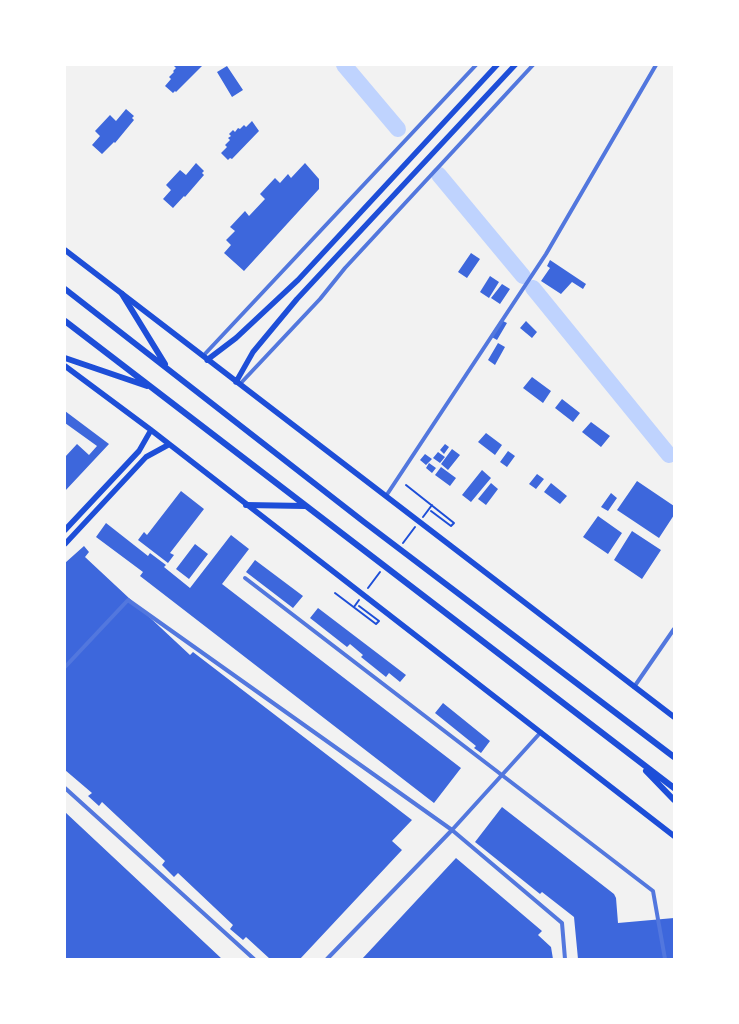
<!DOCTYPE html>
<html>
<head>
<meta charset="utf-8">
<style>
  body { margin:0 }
  #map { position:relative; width:739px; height:1024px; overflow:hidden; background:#f2f2f2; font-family:Helvetica,sans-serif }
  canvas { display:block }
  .frame { position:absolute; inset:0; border:66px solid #fff; pointer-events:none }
</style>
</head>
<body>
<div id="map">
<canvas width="739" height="1024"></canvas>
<div class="frame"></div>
</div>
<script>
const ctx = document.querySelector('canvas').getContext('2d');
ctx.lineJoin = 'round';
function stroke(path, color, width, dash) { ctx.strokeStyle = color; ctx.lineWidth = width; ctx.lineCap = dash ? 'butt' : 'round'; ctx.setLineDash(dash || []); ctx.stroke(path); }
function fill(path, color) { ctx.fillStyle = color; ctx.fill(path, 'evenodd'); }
const river = new Path2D(`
  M344,65l54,64
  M439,175l84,101
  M533,288l136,167`);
const building = new Path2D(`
  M175,65h28l-27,27 -1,-1 -2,2 -8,-7 6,-7 -2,-2 5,-5 -1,-1 3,-3 -2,-2z
  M227,66l16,24 -11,7 -15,-25z
  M126,109l8,7 -2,2 2,2 -19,23 -1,-1 -12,12 -10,-9 8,-9 -5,-5 15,-16 6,6z
  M252,121l7,10 -27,28 -2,-1 -2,2 -7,-7 6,-6 -2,-2 5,-5 -2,-2 3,-2 -2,-2 4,-4 2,2 3,-4 2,1 4,-4 2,2z
  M196,163l8,8 -2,2 2,2 -19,22 -1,-1 -11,12 -10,-9 8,-9 -5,-5 14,-15 6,5z
  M305,163l14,16v10l-75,82 -20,-18 7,-8 -5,-5 9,-9 -5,-4 15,-16 4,5 16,-17 -5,-5 15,-16 5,5 8,-9 3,4z
  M471,253l9,6 -13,19 -9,-6z
  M550,260l36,24 -3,5 -11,-7 -11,12 -20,-13 9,-13 -3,-2z
  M490,276l9,6 -10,16 -9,-6z
  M502,284l8,5 -10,15 -9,-6z
  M501,320l6,3 -10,17 -7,-4z
  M526,321l11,11 -5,6 -12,-10z
  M498,343l7,4 -10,18 -7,-5z
  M532,377l19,14 -8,12 -20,-15z
  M562,399l18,14 -7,9 -18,-14z
  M65,411l44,33 -44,47v-34l12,-13 12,11 8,-9 -32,-23z
  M591,422l19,14 -9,11 -19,-15z
  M486,433l16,12 -7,10 -17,-13z
  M445,444l4,3 -5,7 -4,-4z
  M452,449l8,6 -12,15 -7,-6z
  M508,451l7,5 -8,11 -7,-5z
  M438,452l7,5 -5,6 -7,-5z
  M425,454l7,5 -6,6 -6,-5z
  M429,463l7,5 -4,5 -6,-5z
  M441,467l15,11 -6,8 -15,-11z
  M482,470l9,8 -20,24 -9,-7z
  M537,474l7,5 -8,10 -7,-5z
  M637,481l37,25v9l-15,23 -42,-28z
  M491,483l7,6 -12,16 -8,-6z
  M551,483l16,13 -7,8 -16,-12z
  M181,491l23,18 -34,44 4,2 -6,8 -30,-23 6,-8 3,3z
  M611,493l6,5 -9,13 -7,-4z
  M598,516l24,17 -14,21 -25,-17z
  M106,523l42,33 2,-3 16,12 -2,2 26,21 41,-53 18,14 -27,35 239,184 -27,35 -294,-227 3,-4 -47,-35z
  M632,531l29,19 -19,29 -28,-19z
  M195,544l13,10 -19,25 -13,-10z
  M84,546l5,6 -4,5 105,98 3,-3 219,168 -20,21 10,9 -102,109h-30l-24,-22 -3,3 -13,-11 3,-4 -55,-52 -4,4 -12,-12 3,-4 -63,-59 -3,4 -11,-10 4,-3 -27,-23v-207z
  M255,560l48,36 -10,12 -47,-36z
  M318,608l88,67 -6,7 -11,-9 -3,4 -25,-20 2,-2 -13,-11 -3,3 -37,-29z
  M443,703l47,38 -9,12 -7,-5 2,-2 -41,-33z
  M502,807l112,87 2,4 2,25 56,-5v41h-96l-4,-42 -32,-25 -2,2 -65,-52z
  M65,812l157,147h-157z
  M456,858l86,73 -4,4 13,12 2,12h-191z`);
const path = new Path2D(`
  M406,485l48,38 -3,3 -20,-15
  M423,517l9,-12
  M403,543l12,-16
  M368,588l12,-16
  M335,593l41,31 3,-3 -20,-15
  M354,607l5,-7`);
const minor = new Path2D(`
  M203,356l273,-291
  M240,384l80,-85 25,-31 188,-203
  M386,496l160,-242 110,-189
  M245,578l408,313 12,68
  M65,667l63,-67 324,230 110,93 3,36
  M634,687l40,-58
  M65,788l189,171
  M327,959l125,-129 89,-98`);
const secondary = new Path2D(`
  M65,250l609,467
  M207,360l29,-22 62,-58 199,-215
  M65,366l86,64 523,406
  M236,382l17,-30 44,-53 218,-234
  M65,530l74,-79 12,-21
  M65,544l81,-87 22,-12`);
const trunk = new Path2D(`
  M65,289l299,233 310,235
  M122,294l43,70
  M65,321l609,467
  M65,358l82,28
  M246,505l59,1
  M646,771l28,29`);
stroke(river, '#bfd3fe', 16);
fill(building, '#3d67dc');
stroke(path, '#1d4ed8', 2);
stroke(minor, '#5277de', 4);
stroke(secondary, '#1d4ed8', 5.5);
stroke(trunk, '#1d4ed8', 6);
</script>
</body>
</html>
